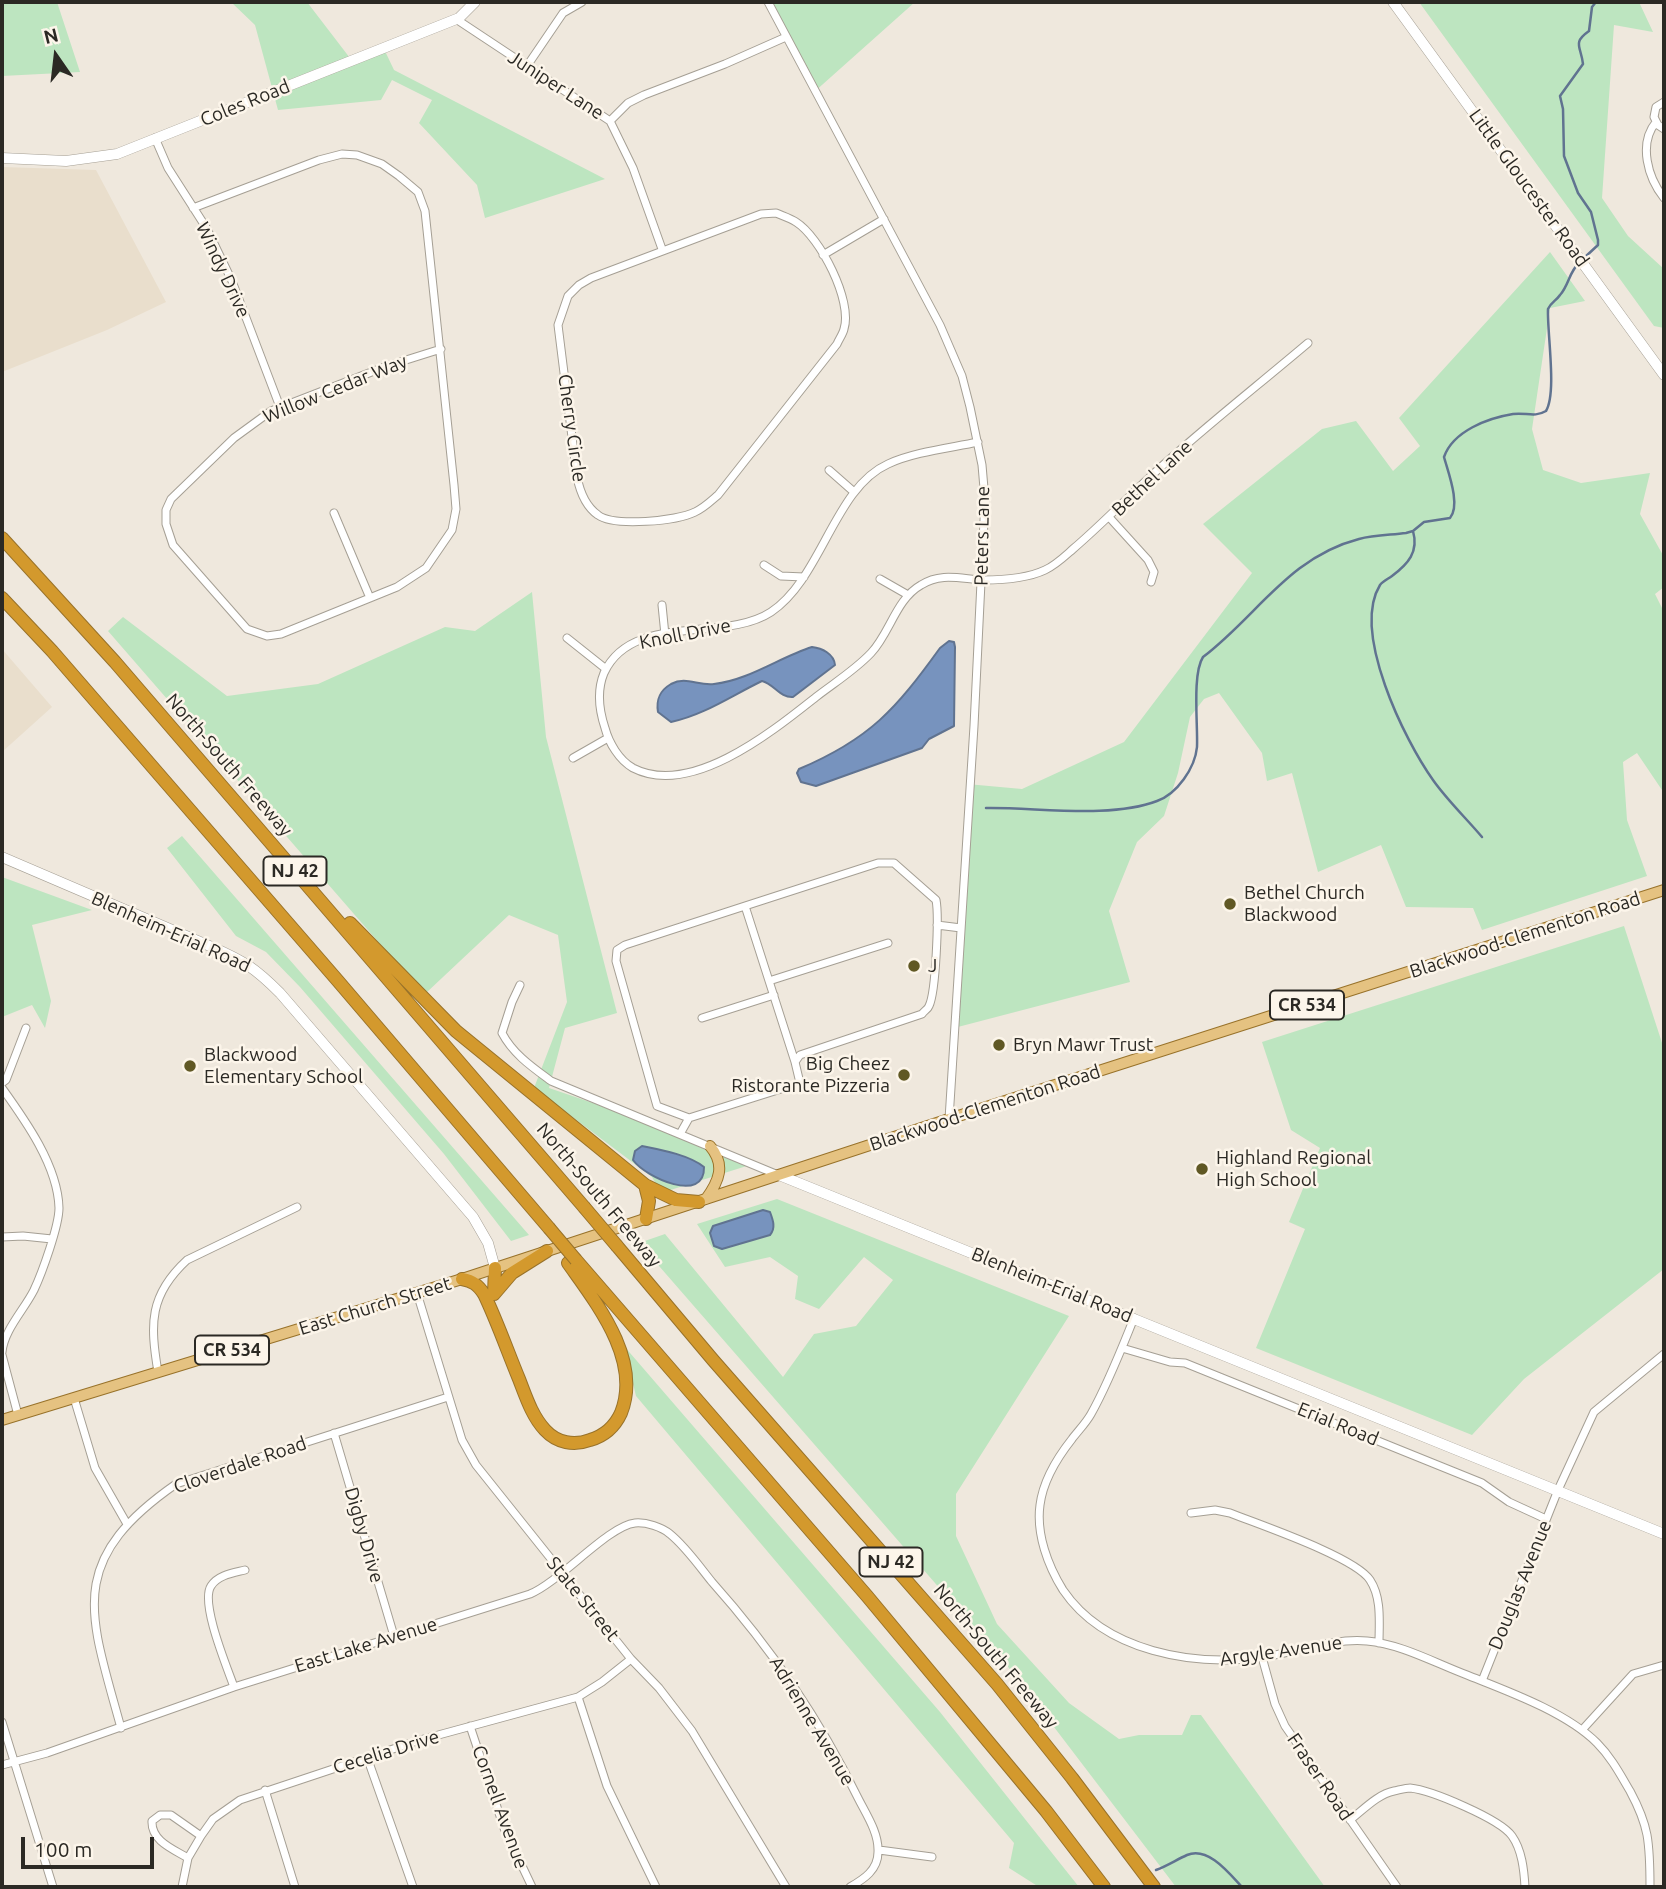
<!DOCTYPE html>
<html>
<head>
<meta charset="utf-8">
<style>
  body { margin:0 }
  #map { position:relative; width:1666px; height:1889px; overflow:hidden; background:#efe8dd; font-family:Ubuntu,sans-serif }
  canvas { display:block }
  .frame { position:absolute; inset:0; border:4px solid #2b2924; pointer-events:none }
  .north { position:absolute; left:21px; top:21px; width:70px; height:70px; -webkit-text-stroke:5px #fcf5ea; paint-order:stroke; rotate:346deg; font-size:19px; font-weight:700; line-height:28px; text-align:center; color:#2b2924 }
  .north::after { content:''; display:block; margin:auto; width:24px; height:32px; background:#2b2924; clip-path:polygon(50% 0,100% 100%,50% 72%,0 100%) }
  .scale { position:absolute; left:21px; top:1837px; width:133px; height:32px; box-sizing:border-box; border:4px solid #2b2924; border-top:0; padding-left:9px; font-size:21px; line-height:24px; white-space:nowrap; color:#2b2924; -webkit-text-stroke:5px #fcf5ea; paint-order:stroke }
</style>
</head>
<body>
<div id="map">
<canvas width="1666" height="1889"></canvas>
<div class="frame"></div>
<div class="north">N</div>
<div class="scale">100 m</div>
</div>
<script>
const ctx = document.querySelector('canvas').getContext('2d');
ctx.lineJoin = 'round';
function fill(path, color) { ctx.fillStyle = color; ctx.fill(path, 'evenodd'); }
function stroke(path, color, width, dash) { ctx.strokeStyle = color; ctx.lineWidth = width; ctx.lineCap = dash ? 'butt' : 'round'; ctx.setLineDash(dash || []); ctx.stroke(path); }
function write(font, color, halo, rows, align = 'center') {
  ctx.font = font + ' Ubuntu,sans-serif'; ctx.lineWidth = 5; ctx.setLineDash([]); ctx.textBaseline = 'middle'; ctx.strokeStyle = halo; ctx.fillStyle = color; for (const [text, x, y, turn = 0] of rows) {
    ctx.save(); ctx.translate(x, y); ctx.rotate((+turn || 0) * Math.PI / 180); ctx.textAlign = isNaN(turn) ? turn : align; if (halo) ctx.strokeText(text, 0, 0); ctx.fillText(text, 0, 0); ctx.restore();
  }
}
const built = new Path2D(`
  M2,167l94,3 70,132 -59,28 -105,42z
  M2,649l50,58 -50,45z`);
const green = new Path2D(`
  M2,2h55l23,70 -78,4z
  M231,2h76l46,60 31,-13 10,21 211,109 -120,39 -8,-33 -58,-62 13,-23 -40,-20 -11,20 -103,10 -23,-85z
  M767,2h148l-102,91z
  M1419,2h220l14,30 -39,-7 -12,173 26,38 36,33v59l-10,-2z
  M1550,252l35,49 -35,7 -18,121 11,41 38,13 69,-10 -10,41 24,43v30l-9,7 9,18v181l-27,-40 -14,9 4,58 20,56 -165,54 -9,-22 -67,-1 -25,-62 -63,27 -26,-99 -25,8 -5,-28 -43,-60 -15,6 -14,18 -12,56 -14,43 -27,26 -28,69 21,71 -176,46 13,-244 55,5 102,-47 128,-169 -49,-49 119,-95 34,-8 37,50 27,-25 -21,-28z
  M532,592l14,145 71,276 -52,15 -16,60 82,28 122,48 -92,29 -9,-16 -118,-89 33,-86 -9,-67 -49,-20 -83,78 1,5 -319,-367 15,-14 104,79 91,-12 127,-57 30,4z
  M182,836l347,399 -18,6 -67,-87 -144,-167 -34,-35 -30,-16 -69,-88z
  M2,877l90,33 -60,15 19,76 -6,27 -13,-23 -30,12z
  M1624,926l40,123v220l-140,110 -52,56 -216,-87 49,-119 -16,-7 31,-74 -29,-18 -29,-88z
  M777,1199l292,117 -113,178v42l41,88 72,79 50,36 20,-4h43l9,-20h10l124,172h-149l-167,-219 -370,-425 26,-9 118,143 31,-43 42,-8 37,-46 -29,-23 -45,52 -24,-10 3,-23 -28,-19 -45,10 -28,-43z
  M624,1346l316,366 139,175h-40l-30,-19 5,-25 -378,-447z`);
const water = new Path2D(`
  M949,641l5,1 1,5 -1,79 -25,13 -7,9 -106,38 -15,-4 -4,-9 2,-4c71,-30 97,-60 141,-121z
  M812,647c10,1 22,7 23,18l-42,32c-13,1 -19,-13 -31,-16 -31,15 -58,34 -91,41l-13,-10c-2,-12 1,-21 13,-28 15,-8 27,2 43,0 35,-4 66,-27 98,-37z
  M642,1146c20,4 47,9 62,21 1,37 -58,11 -71,-7l2,-9z
  M763,1210l7,2c3,8 6,16 0,23l-48,14 -8,-3 -4,-13 3,-7z`);
const stream = new Path2D(`
  M1584,258l14,-13v-5l-7,-28 -13,-19 -14,-37 -1,-47 -3,-13 23,-32c-2,-18 -11,-21 6,-33l3,-24 4,-5
  M1413,531c6,21 -5,33 -21,45 -4,3 -9,5 -12,9 -29,47 25,156 53,195 14,20 33,38 49,57
  M986,808c50,-1 124,11 171,-7 20,-7 38,-33 40,-54 1,-22 -5,-73 6,-90 54,-41 86,-100 156,-118 15,-4 32,-4 47,-6l7,-2 11,-9 26,-4c11,-13 -2,-46 -6,-61 9,-26 44,-39 69,-43 13,-2 21,4 33,-3 11,-18 1,-78 2,-102 3,-7 8,-8 12,-14 9,-10 9,-23 19,-32
  M1156,1870c11,-4 20,-10 31,-15 21,-9 42,18 55,32`);
const street = new Path2D(`
  M768,2l172,323 22,51 8,31 12,58 3,35 -11,226 -25,393
  M456,19l154,102 23,47 29,81
  M527,66l36,-53 19,-11
  M1664,102l-8,5 -2,10 4,8 6,4
  M610,121l18,-18 16,-8 81,-31 61,-27
  M1656,122c-18,22 -8,56 8,76
  M155,138l13,30 39,61 25,52 48,126
  M193,208l126,-48 23,-6 15,1 25,9 17,12 19,16 7,19 29,274 2,24 -4,21 -26,38 -29,19 -116,47 -14,2 -20,-7 -74,-84 -7,-21v-14l5,-11 63,-61 37,-27 116,-45 54,-17
  M776,213c7,3 14,5 20,9 24,15 57,79 48,107 -1,5 -5,10 -7,15l-119,151c-7,6 -14,13 -23,17 -18,9 -81,15 -97,3 -13,-9 -18,-23 -21,-38l-19,-152 10,-29 11,-11 12,-7 170,-64z
  M823,255l61,-36
  M978,442c-28,6 -64,10 -90,22 -54,24 -66,114 -117,148 -47,31 -139,0 -167,61 -7,17 -5,37 1,55 4,15 14,32 28,40 58,30 140,-37 183,-71 18,-14 39,-27 55,-44 19,-20 25,-54 50,-68 20,-13 40,-6 62,-5 19,0 45,-2 62,-10 11,-5 20,-14 28,-21 27,-23 52,-49 78,-73 50,-46 105,-89 157,-133
  M829,470l25,22
  M334,513l36,85
  M1109,517l39,43 6,12 -3,10
  M764,565l17,11 23,1
  M880,579l28,16
  M662,605l3,30
  M567,638l39,31
  M573,758l35,-20
  M937,925l24,3
  M769,981l119,-38
  M520,985l-8,17 -10,31c11,21 30,34 49,48l227,94
  M702,1018l72,-23
  M2,1083l4,-3 20,-52
  M2,1088c23,32 56,78 57,120 0,18 -17,65 -25,82 -10,20 -30,40 -32,62
  M689,1118l-32,-12 -41,-145 1,-11 8,-5 120,-39
  M680,1134l9,-16 111,-35 -5,-21 5,-7 122,-41c2,-3 6,-5 7,-8 7,-14 10,-91 7,-106l-42,-37h-16l-133,43 50,156
  M2,1237l21,-1 29,3
  M417,1293l45,147 14,25 155,194 28,29 33,43 94,156
  M1134,1318c-13,32 -26,66 -43,96 -5,9 -13,17 -19,25 -15,19 -29,42 -32,66 -4,29 8,61 23,85 42,62 131,77 200,67 35,-5 69,-19 104,-16 34,3 68,22 100,34 40,16 99,37 130,68 14,14 23,31 33,48 7,13 14,28 17,44 3,17 3,35 3,52
  M1122,1348l48,14 15,1 297,120 27,19 37,17
  M2,1355l16,60
  M158,1372c-8,-48 -9,-77 29,-112l110,-53
  M74,1398l21,70 32,56
  M334,1433l60,203
  M1191,1513l24,-3 15,3c30,12 125,44 140,67 12,18 9,43 9,63
  M1262,1657l13,47 10,22 112,161
  M1482,1681l76,-191 36,-78 70,-58
  M234,1687c-7,-20 -34,-84 -23,-101 7,-11 22,-13 34,-16
  M578,1697l29,89 49,101
  M2,1722l51,165
  M470,1726l34,102 28,59
  M121,1728c-31,-114 -57,-166 55,-244l272,-87
  M1582,1730l51,-56 31,-9
  M367,1757l46,130
  M2,1765l45,-12 187,-66 296,-93c31,-13 78,-68 105,-71 11,-1 27,4 35,11 16,13 29,32 42,48 59,66 107,136 146,216 8,16 21,35 20,54 0,18 -14,27 -28,35
  M265,1790l30,97
  M1350,1820c13,-10 28,-26 44,-29 5,-1 12,-3 16,-3 21,2 90,31 102,48 10,14 12,34 13,51
  M879,1850l53,7
  M188,1858c-15,-9 -37,-17 -36,-37l8,-6h11l30,21
  M182,1887l6,-29 13,-22 12,-17 27,-19 180,-60 158,-43 24,-15 29,-23`);
const secondary = new Path2D(`
  M1393,2l271,373
  M2,158l64,3 51,-7 342,-136 16,-16
  M2,857l210,90c32,14 43,21 68,46l193,224 15,26 7,25
  M779,1175l885,359`);
const primary = new Path2D(`
  M706,1199c13,-18 20,-34 4,-53
  M2,1420l460,-141 487,-160 715,-229`);
const highway = new Path2D(`
  M2,538l113,124 469,545
  M2,598l50,53 286,330 211,247
  M350,923l106,108 189,154 4,16 -3,18
  M645,1185l31,15 23,2
  M617,1246l96,114 284,324 75,94 82,109
  M576,1260l291,336 179,215 58,76
  M462,1279c11,2 16,6 22,15 13,27 23,56 35,85 7,18 13,37 26,51 12,13 29,16 45,10 14,-4 25,-14 31,-27 21,-53 -24,-109 -53,-150
  M494,1294l18,-21 35,-22
  M494,1294l1,-26`);
const highwayBridge = new Path2D(`
  M584,1207l33,39
  M549,1228l27,32`);
const markers = [
  [1230,904,7,"#605824"],
  [914,966,7,"#605824"],
  [999,1045,7,"#605824"],
  [190,1066,7,"#605824"],
  [904,1075,7,"#605824"],
  [1202,1169,7,"#605824"]
];
const shields = [
  [295,871,63],
  [1307,1005,74],
  [232,1350,74],
  [891,1562,63]
];
const shieldNames = [
  ["NJ 42",295,871],
  ["CR 534",1307,1005],
  ["CR 534",232,1350],
  ["NJ 42",891,1562]
];
const streetNames = [
  ["Juniper Lane",556,85,33],
  ["Coles Road",245,103,-22],
  ["Little Gloucester Road",1529,188,54],
  ["Windy Drive",223,270,65],
  ["Willow Cedar Way",335,389,-22],
  ["Cherry Circle",572,428,82],
  ["Bethel Lane",1152,478,-43],
  ["Peters Lane",982,536,-89],
  ["Knoll Drive",685,634,-11],
  ["North-South Freeway",229,765,49],
  ["Blenheim-Erial Road",171,932,24],
  ["Blackwood-Clementon Road",1525,935,-18],
  ["Blackwood-Clementon Road",985,1108,-18],
  ["North-South Freeway",599,1195,50],
  ["Blenheim-Erial Road",1052,1285,22],
  ["East Church Street",375,1306,-17],
  ["Erial Road",1338,1424,22],
  ["Cloverdale Road",240,1465,-19],
  ["Digby Drive",364,1535,74],
  ["Douglas Avenue",1520,1585,-68],
  ["State Street",583,1599,51],
  ["East Lake Avenue",366,1645,-17],
  ["Argyle Avenue",1281,1651,-8],
  ["North-South Freeway",996,1656,50],
  ["Adrienne Avenue",812,1721,59],
  ["Cecelia Drive",386,1752,-17],
  ["Fraser Road",1320,1777,56],
  ["Cornell Avenue",500,1807,70]
];
const poiNames = [
  ["Bethel Church",1244,893],
  ["Blackwood",1244,915],
  ["J",928,966],
  ["Bryn Mawr Trust",1013,1045],
  ["Blackwood",204,1055],
  ["Elementary School",204,1077],
  ["Big Cheez",890,1064,"right"],
  ["Ristorante Pizzeria",890,1086,"right"],
  ["Highland Regional",1216,1158],
  ["High School",1216,1180]
];
fill(built, '#e9decc');
fill(green, '#bde5c0');
fill(water, '#7793be');
stroke(water, '#607390', 2);
stroke(stream, '#607390', 2.5);
stroke(street, '#a59f94', 9);
stroke(secondary, '#a59f94', 11);
stroke(primary, '#98722a', 12);
stroke(highway, '#98722a', 14);
stroke(street, '#fff', 7);
stroke(secondary, '#fff', 10);
stroke(primary, '#e5c281', 10);
stroke(highway, '#d3992d', 12);
stroke(highwayBridge, '#98722a', 14, []);
stroke(highwayBridge, '#d3992d', 12);
for (const [x, y, r, color] of markers) { const dot = new Path2D(); dot.arc(x, y, r, 0, 2 * Math.PI); ctx.fillStyle = color; ctx.fill(dot); stroke(dot, '#fcf5ea', 2.5); }
for (const [x, y, w] of shields) { const box = new Path2D(); box.roundRect(x - w / 2, y - 14.5, w, 29, 5); ctx.fillStyle = '#fcf5ea'; ctx.fill(box); stroke(box, '#2b2924', 2); }
write('bold 18px', '#2b2924', null, shieldNames);
write('19px', '#2b2924', '#fcf5ea', streetNames);
write('19px', '#2b2924', '#fcf5ea', poiNames, 'left');
</script>
</body>
</html>
